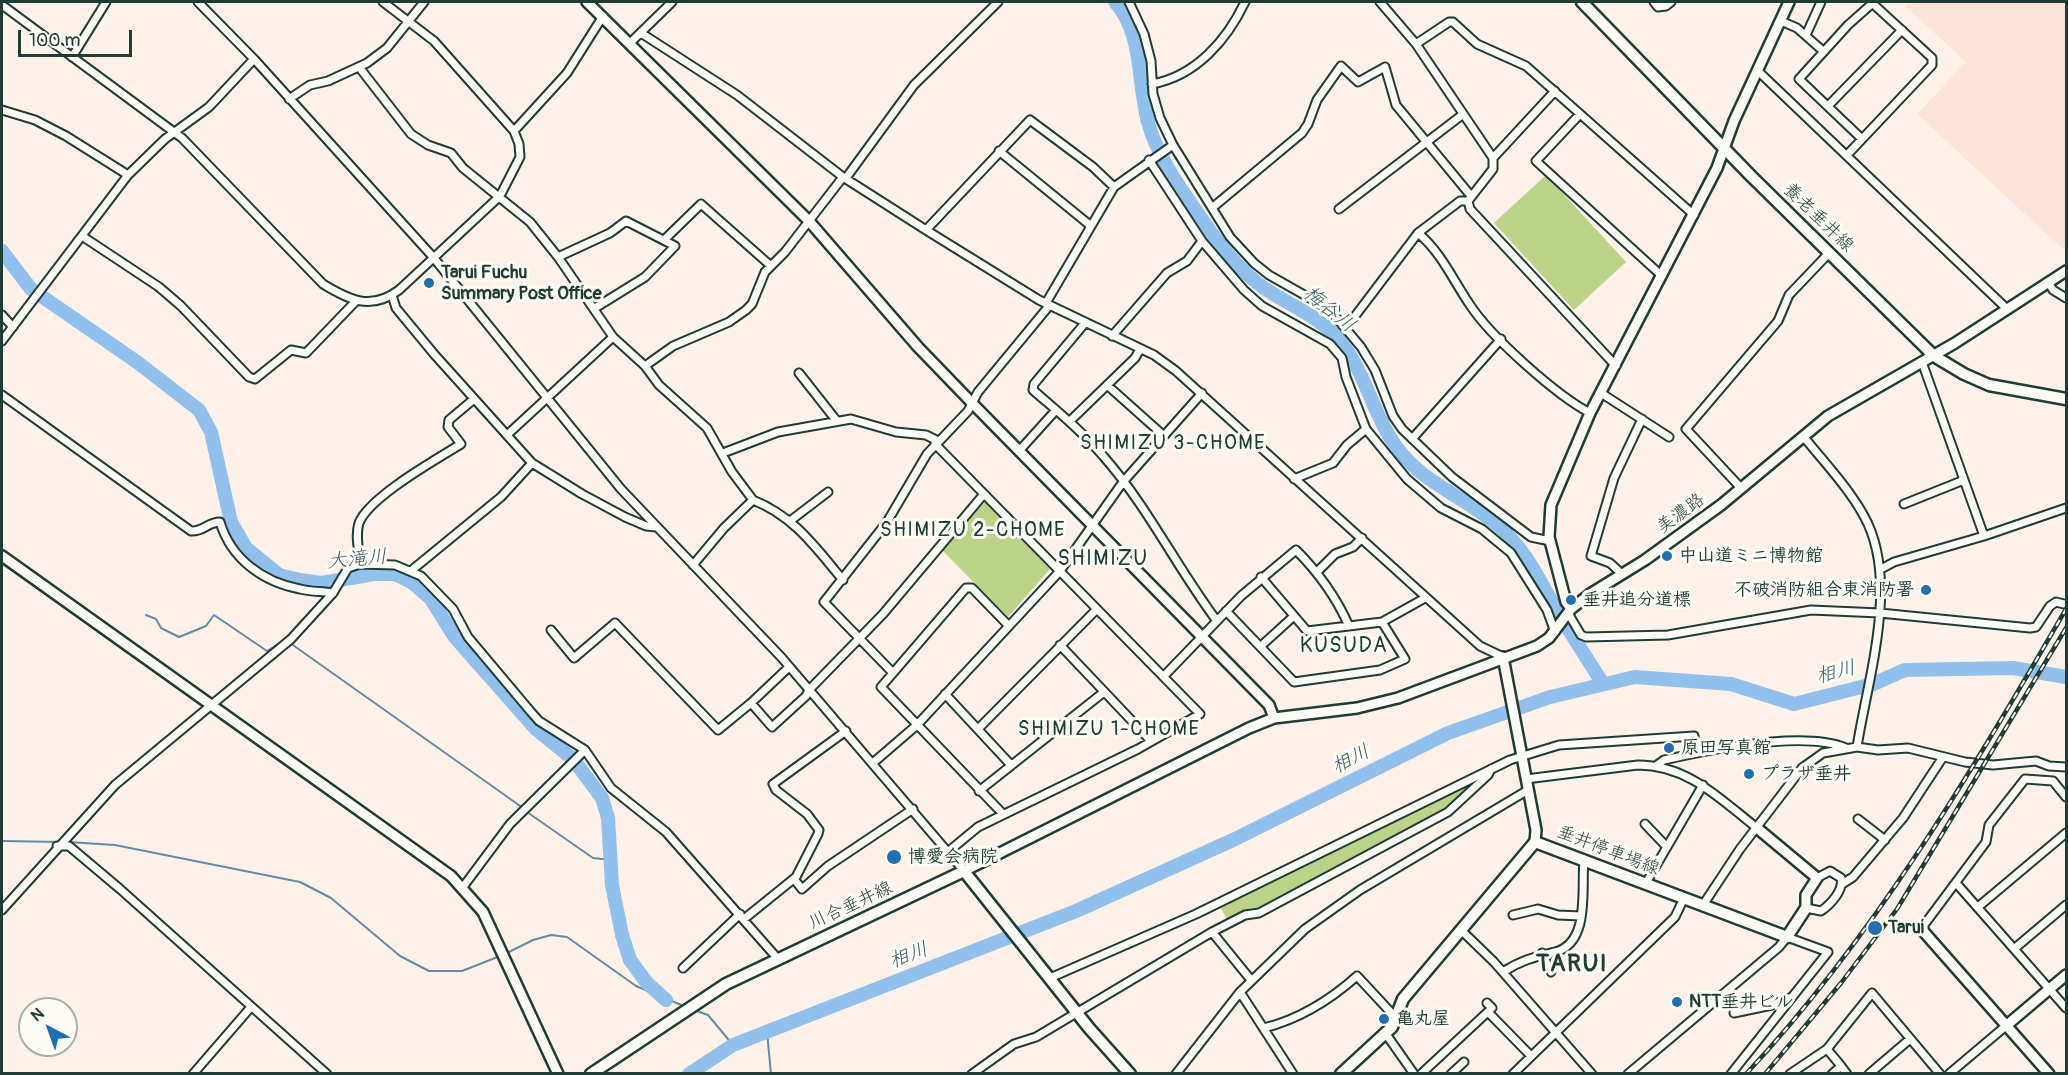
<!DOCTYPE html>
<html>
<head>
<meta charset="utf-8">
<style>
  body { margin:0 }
  #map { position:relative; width:2068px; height:1075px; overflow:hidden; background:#fdf1e9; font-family:Pangolin,sans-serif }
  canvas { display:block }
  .frame { position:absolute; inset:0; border:3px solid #1f3d34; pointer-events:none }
  .north { position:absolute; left:18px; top:997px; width:60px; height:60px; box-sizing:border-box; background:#fdfcf7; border:2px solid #a4b0a9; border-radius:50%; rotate:319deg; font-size:16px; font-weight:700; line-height:24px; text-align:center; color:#1f3d34 }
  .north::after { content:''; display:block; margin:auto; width:21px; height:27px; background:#1f6fb2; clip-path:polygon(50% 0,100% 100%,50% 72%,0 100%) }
  .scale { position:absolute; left:18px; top:30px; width:114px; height:27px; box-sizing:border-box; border:3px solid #1f3d34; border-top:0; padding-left:8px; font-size:18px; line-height:21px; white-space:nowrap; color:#1f3d34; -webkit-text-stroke:4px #fdfcf7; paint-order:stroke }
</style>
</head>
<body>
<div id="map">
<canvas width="2068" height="1075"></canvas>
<div class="frame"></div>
<div class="north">N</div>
<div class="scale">100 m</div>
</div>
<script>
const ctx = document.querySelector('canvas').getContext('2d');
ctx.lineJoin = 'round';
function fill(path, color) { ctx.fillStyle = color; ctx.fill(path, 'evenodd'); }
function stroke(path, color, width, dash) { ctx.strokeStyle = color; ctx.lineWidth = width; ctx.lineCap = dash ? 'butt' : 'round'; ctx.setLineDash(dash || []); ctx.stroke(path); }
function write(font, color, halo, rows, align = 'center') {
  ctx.font = font + ' Pangolin,"Klee One",sans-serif'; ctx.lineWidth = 6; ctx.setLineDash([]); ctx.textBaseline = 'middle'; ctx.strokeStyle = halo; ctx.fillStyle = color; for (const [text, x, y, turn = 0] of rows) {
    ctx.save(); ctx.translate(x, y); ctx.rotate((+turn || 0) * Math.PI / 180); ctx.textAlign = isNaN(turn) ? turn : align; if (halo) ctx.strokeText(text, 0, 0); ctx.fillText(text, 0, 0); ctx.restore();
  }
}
const built = new Path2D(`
  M1909,2h157v250l-149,-138 49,-52 -61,-56z`);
const green = new Path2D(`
  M1546,175l80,87 -52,48 -80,-87z
  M985,502l65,67 -42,48 -66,-67z
  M1484,775l-39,37 -184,97 -18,4 -15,8 -9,-16z`);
const stream = new Path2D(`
  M146,615l10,4 5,9 18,9 27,-11 8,-11 53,36 18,-11
  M290,643l233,165
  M527,812l66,46 18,2
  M2,841l60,1
  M68,842l47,3 185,37 31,16 69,58 29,15h33l38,-15
  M505,954l28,-14 18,-5 16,2 69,49 50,21
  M694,1010l14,5 25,30
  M767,1032l4,42`);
const river = new Path2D(`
  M1115,2c29,33 22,80 33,120 10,38 38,74 60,106 14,20 35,45 56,60 22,15 48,25 68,44 34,34 39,84 69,121 27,33 70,47 101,76 26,25 35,48 53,78 15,26 32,51 48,77
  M2,251l29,38 106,73 62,48 12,22 20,90 15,26 33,27 21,5 22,3 52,-9h21l18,9 18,16 23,37 82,93 37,30 29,39 6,20 4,67 10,50 8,25 17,23 19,17
  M689,1074l44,-29 343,-134 157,-71 215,-107 102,-36 85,-20 96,7 63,20 79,-20 32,-14 108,-2 53,9`);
const minor = new Path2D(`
  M198,2l56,57 179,198 188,232 161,169 182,213
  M1129,2l15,32 7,27 2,33 7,24 13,27 57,92 24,26 15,12 60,34 32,38 14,23 18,46 9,13 50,48 79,60 19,4
  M1654,2l4,5 8,-1 5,-4
  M2,5l180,133 141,146c26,16 48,27 76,6l101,-94 20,-39 -1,-13 -5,-13 -80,-90 -51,-39
  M1781,21l16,7 26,23
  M641,33l96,62 106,82 83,53 113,70 115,55 22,16 304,275 23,11
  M1806,35l15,-33
  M630,43l42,-41
  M1416,44l33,-22h4l24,22 49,22 168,149
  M72,57l34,-55
  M359,67l52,67 17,11 23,8 12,15 67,54 28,35 55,80 32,29 14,19 48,43 25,44 21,28 -29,28 -31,37
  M1758,71l248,237
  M1152,84c44,-8 75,-44 93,-82
  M289,99l21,-14 18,-4 39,-18 20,-15 37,-46
  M1828,106l74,-76
  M2,110l33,10 31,16 62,39
  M1580,114l-44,47 126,115
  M514,131l53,-58 36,-57
  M1862,139l-63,-60 49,-54 26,-23
  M999,151l92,75
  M1847,155l85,-90v-7l-61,-56
  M1493,158l62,-67
  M1149,160l53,81 42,49 18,16 68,38 12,14 4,19 20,52 41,50 34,29 41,21 29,24 36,57 8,22
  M846,178l68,-93 84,-83
  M1468,201l2,8 146,157
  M1212,208l90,-75 6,-9 9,-24 24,-34 17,16 27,-15 11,38 75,91
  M1339,209l123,-94
  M926,230l104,-110 63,47 21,20
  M1418,233c23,19 35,47 52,72 21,32 86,90 120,108
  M82,236l77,51 22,19 68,71 6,2 36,-29 15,3 49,-51
  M664,240l37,-36 70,62
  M558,257l52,-24 16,-12 49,25 -30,31 -50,31
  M2048,282l5,8 13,8
  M392,295l4,13 38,46 98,109 50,31 43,23 21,9 10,1
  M1046,303l68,-116 59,-42
  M2,315l11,12
  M1085,323l-51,61 -1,6c25,22 50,42 71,67 44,50 73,111 113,164
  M1346,328l72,-95 42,-32h8l25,-32v-11l-77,-114 -36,-42
  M1112,336l55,-63 20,-12 15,-20
  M2,341l126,-166 37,-36 44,-32 45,-48
  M645,366l28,-20 56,-24 17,-12 6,-6 13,-32 20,-20 58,-75
  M799,373l37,47
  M1107,385l56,50
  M1601,393l68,44
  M2,395l189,136c12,1 17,-9 29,-9 11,37 43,60 80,67 11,3 22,2 33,4
  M1070,421l65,-63 5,-9
  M507,435l106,-98
  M1803,436c21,26 45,51 61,80 36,65 4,161 -7,231
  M1412,439l89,-100
  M935,444l265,270 -62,35 -160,78 -29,24
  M1019,451l37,-41
  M723,453l55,-21 73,-13 45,13 30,3 12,6
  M1294,479l39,-16 14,-18 19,-16
  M1741,488l-55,-59 92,-108 11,-26 41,-43
  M753,500c42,17 62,47 90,80
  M1904,504l60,-24
  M790,521l38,-29
  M1984,536l82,-28
  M360,564c-1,-13 -5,-29 -1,-41 10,-26 78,-64 102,-79l-13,-17 1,-7 25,-21
  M1881,569l13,-7 90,-26 -62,-174
  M412,570l89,-73 31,-34
  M1317,572l18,-18 18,-7 9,-9
  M1622,574l-12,-11 -19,-7 23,-78 28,-59
  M1261,577l46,54 75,-9 43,-24
  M1226,611l68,71 86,-12 25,-11 -23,-37
  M1568,613l13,22 5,2 82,-2 143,-25 69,3 150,15 6,-1 14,-21 6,-4 8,2
  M551,630l23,28 41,-35 103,107 33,-27 38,-36
  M1060,645l91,96
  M1261,646l33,-30
  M893,673l-69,-71 63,-80 40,-68 41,-43 10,-19 71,-86
  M1164,676l77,-80 55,-46c21,21 41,49 53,76
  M945,694l66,71
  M751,703l21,24 34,-31 3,-6 74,-76 101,-120
  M978,729l119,-120
  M874,762l43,-37 143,-154 63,-89 79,-89
  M1657,765l7,-5c44,-10 140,-30 182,-12
  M1526,779l112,-14c50,0 82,34 119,63
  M979,791l125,-99
  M1003,814l-122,-127 85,-99h6l37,38
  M1858,819l27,21
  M1645,824l21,22
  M57,846h12l51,43 207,185
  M794,879l8,10 26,-23 85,-57
  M1646,883l57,-98
  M1956,883l110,125
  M1842,884l11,-7 50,-59 40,-61
  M463,887l47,-63 75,-74
  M1703,905l37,-56 62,-81 21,-15 34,-6 21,3 30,-2 57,14 28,3 43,-4 13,5 17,1
  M1978,907l88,-74
  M1806,908l15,3c10,-7 23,-21 20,-33l-11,-7 -13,7
  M2,910l113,-125 176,-146 42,-46 15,-25 12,-4 35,1 26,11 32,33 15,28 63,75 8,9 46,29 26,38 55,44 112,127
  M1513,915l25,-6 20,6 23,1
  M744,919l52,-42 22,-43 1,-4 -12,-16 -31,-24 -3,-6 73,-53
  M1462,931l32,31 98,112
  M1212,932l39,48
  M1924,932v-7l62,-83 3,-17 36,-46 28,2 13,16
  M2014,949l52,-44
  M1542,953l9,19
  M683,968l57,-54
  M1503,972c18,-12 32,-15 52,-20 36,-9 26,-65 29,-93
  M1050,978l146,-64 314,-154 49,-15 135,-9 3,17
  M1240,992l53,82
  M1488,1012l43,44
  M1734,1013l38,-8 20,-8
  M1264,1028c36,-9 65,-27 93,-52l40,43
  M1386,1034l28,40
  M1841,1066l6,8
  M193,1074l58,-67
  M972,1074l42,-30 22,-7 176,-105 33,-17 14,-2 189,-101 40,-37 3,-6
  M1176,1074l64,-82 65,-63 55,-39 168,-100
  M1421,1074l71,-66 -5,-5
  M1451,1074l13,-12
  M1513,1074l162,-157 9,-19
  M1628,1074l151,-127 8,-10 41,15 -97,122
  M1790,1074l37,-25
  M1832,1074l9,-8 -14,-17 45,-56 68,81
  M1869,1074l41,-35
  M1949,1074l58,-49`);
const tertiary = new Path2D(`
  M587,2l222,219 109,126 55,57 296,301 5,13
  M2,556l449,320 32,36 75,162
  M1571,609l-5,-7 -17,-65 2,-32 39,-92 127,-245 17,-47 55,-119
  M1503,657l33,173 -1,12
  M1757,828l60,50 -11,17v13
  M964,871l285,-143 25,-10 83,-10 41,-10 139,-52 12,-8 22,-29 19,-15 55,-34 76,-55 107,-89 127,-73 111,-72
  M1924,932l125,142
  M2007,1025l59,-50`);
const secondary = new Path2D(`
  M1582,2l169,174 183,180 30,18 25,11 77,14
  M591,1074l135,-90 238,-113 125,157 41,46
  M1341,1074l51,-47 11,-28 132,-157 252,95 19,-29`);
const rail = new Path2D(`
  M1746,1074c128,-137 227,-304 320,-465
  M1765,1074l76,-91 56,-74 169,-281`);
const markers = [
  [429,283,6,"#1f6fb2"],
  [1667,556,6,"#1f6fb2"],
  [1926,590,6,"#1f6fb2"],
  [1571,600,6,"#1f6fb2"],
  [1669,748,6,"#1f6fb2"],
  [1749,774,6,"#1f6fb2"],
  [894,857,8,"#1f6fb2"],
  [1875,928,8,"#1f6fb2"],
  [1677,1002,6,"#1f6fb2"],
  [1384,1019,6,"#1f6fb2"]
];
const streetNames = [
  ["養老垂井線",1818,218,44],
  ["美濃路",1681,514,-36],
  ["垂井停車場線",1608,851,21],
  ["川合垂井線",851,906,-25]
];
const poiNames = [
  ["Tarui Fuchu",441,273],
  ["Summary Post Office",441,294],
  ["中山道ミニ博物館",1679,556],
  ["不破消防組合東消防署",1914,590,"right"],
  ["垂井追分道標",1583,600],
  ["原田写真館",1681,748],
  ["プラザ垂井",1761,774],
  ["博愛会病院",908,857],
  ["Tarui",1888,928],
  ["NTT垂井ビル",1689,1002],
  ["亀丸屋",1396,1019]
];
const waterNames = [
  ["梅谷川",1329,310,39],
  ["大滝川",357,560,-5],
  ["相川",1836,673,-14],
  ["相川",1351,760,-27],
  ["相川",909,956,-21]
];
const neighbourhoodNames = [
  ["SHIMIZU 3-CHOME",1173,444],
  ["SHIMIZU 2-CHOME",973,531],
  ["SHIMIZU 1-CHOME",1109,730]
];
const quarterNames = [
  ["SHIMIZU",1103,560],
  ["KUSUDA",1344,647]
];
const districtNames = [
  ["TARUI",1572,965]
];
fill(built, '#fde4d8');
fill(green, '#bcd289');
stroke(stream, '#638ca2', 2);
stroke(river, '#90c0eb', 14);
stroke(minor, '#1f3d34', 11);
stroke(tertiary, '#1f3d34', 14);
stroke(secondary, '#1f3d34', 15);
stroke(minor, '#fdfcf7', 7);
stroke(tertiary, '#fdfcf7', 9);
stroke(secondary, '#fdfcf7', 10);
stroke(rail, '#1f3d34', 4.5);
stroke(rail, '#fdfcf7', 2, [7]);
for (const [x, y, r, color] of markers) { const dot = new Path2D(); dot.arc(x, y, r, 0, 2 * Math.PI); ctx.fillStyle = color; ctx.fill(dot); stroke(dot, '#fdfcf7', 2); }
write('18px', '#1f3d34', '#fdfcf7', streetNames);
write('bold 18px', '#1f3d34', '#fdfcf7', poiNames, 'left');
write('italic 20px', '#3b5e62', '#fdfcf7', waterNames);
ctx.letterSpacing = '1.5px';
write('20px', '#1f3d34', '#fdfcf7', neighbourhoodNames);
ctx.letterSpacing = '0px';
ctx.letterSpacing = '1.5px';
write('21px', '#1f3d34', '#fdfcf7', quarterNames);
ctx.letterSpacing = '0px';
ctx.letterSpacing = '1.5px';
write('bold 24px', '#1f3d34', '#fdfcf7', districtNames);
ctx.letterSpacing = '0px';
</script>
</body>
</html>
